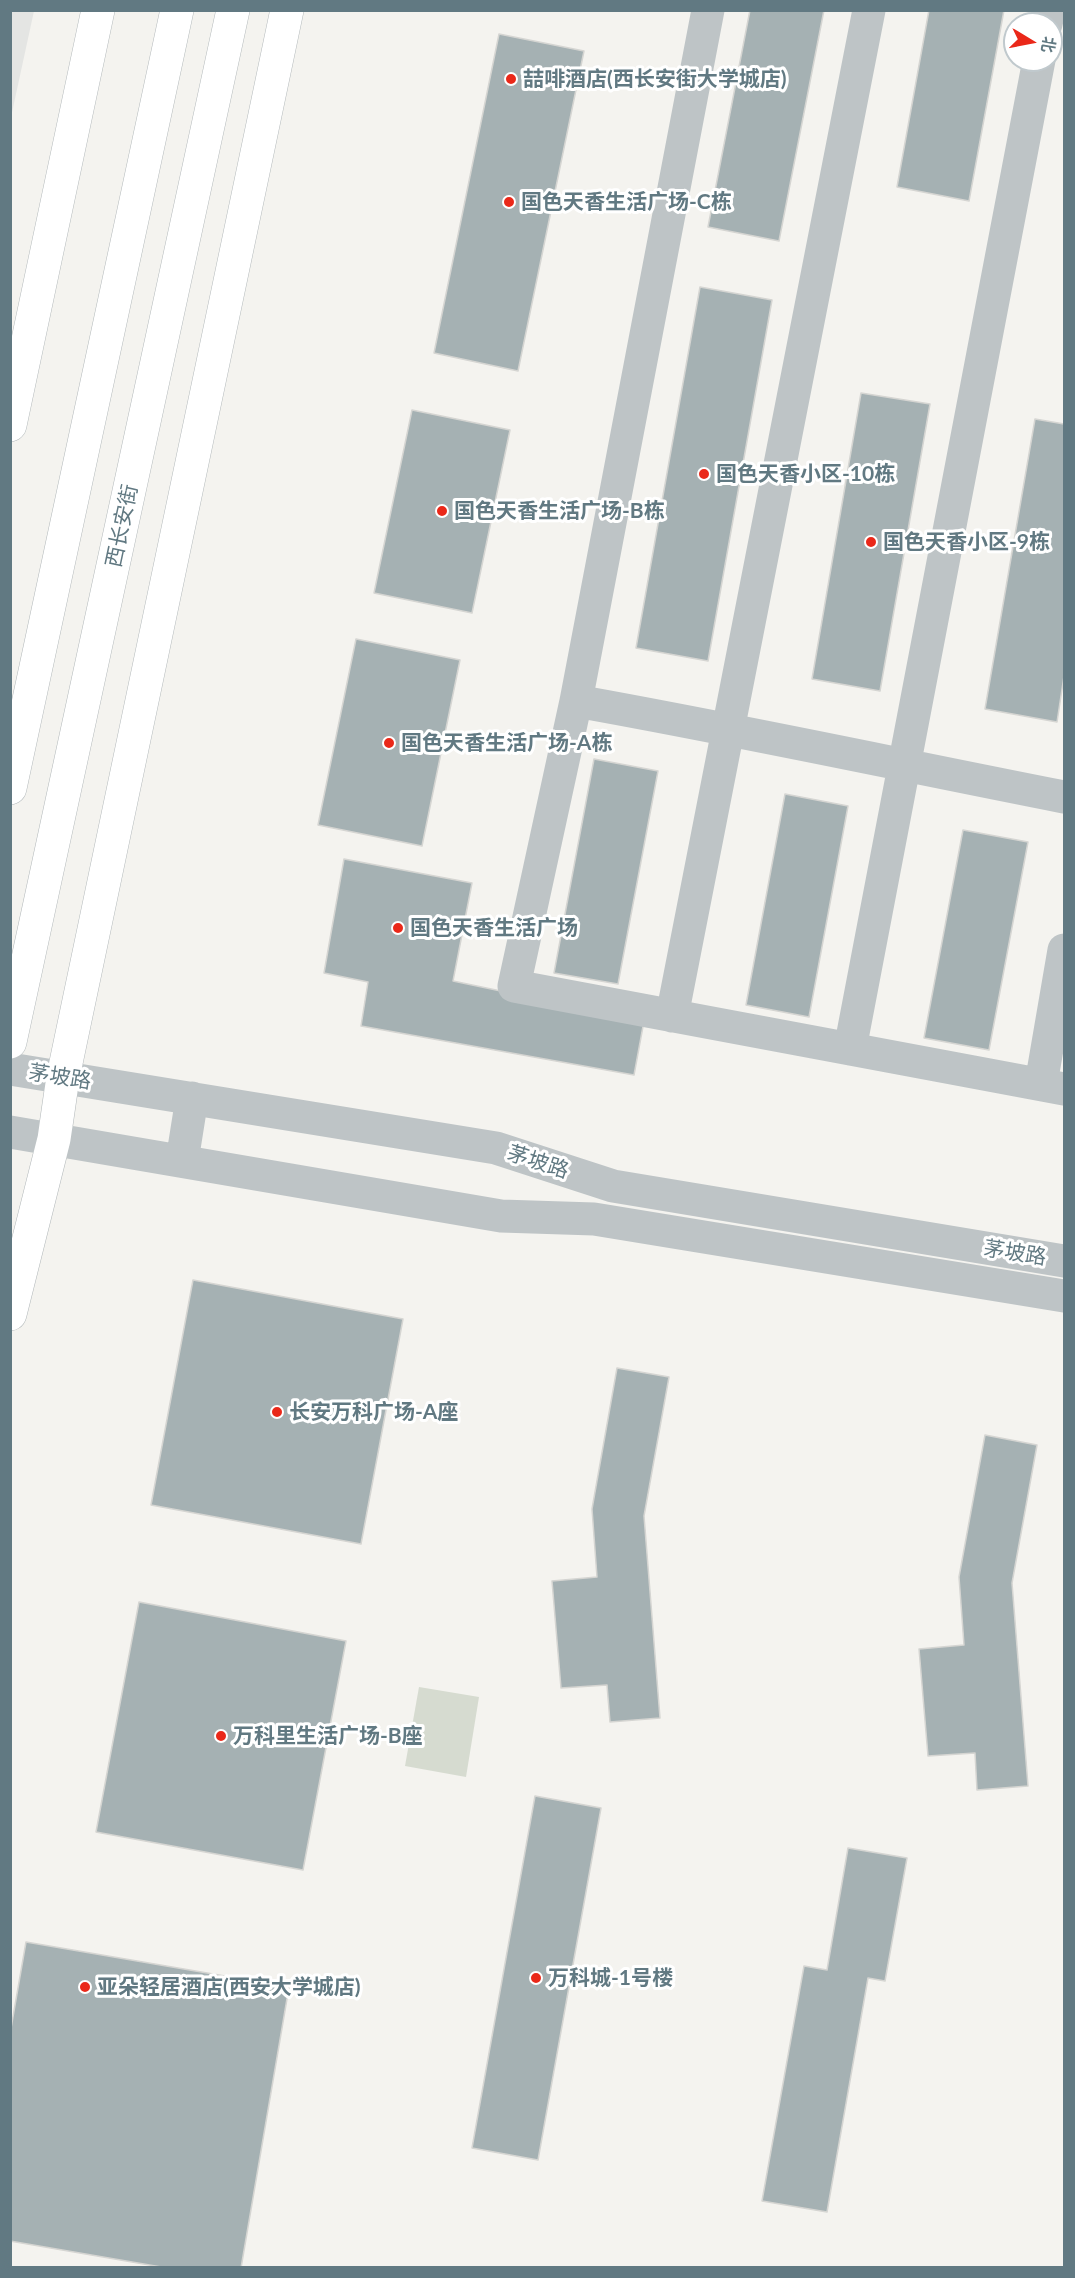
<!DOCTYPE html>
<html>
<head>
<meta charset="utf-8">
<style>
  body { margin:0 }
  #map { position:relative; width:1075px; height:2278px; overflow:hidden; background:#f4f3ef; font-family:Lato,"Noto Sans SC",sans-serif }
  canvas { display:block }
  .frame { position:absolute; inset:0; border:12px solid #617982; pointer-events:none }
  .north { position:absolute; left:1003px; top:12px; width:60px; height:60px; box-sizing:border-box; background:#fff; border:2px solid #c0c9cd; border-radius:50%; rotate:100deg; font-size:16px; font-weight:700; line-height:24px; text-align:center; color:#617982 }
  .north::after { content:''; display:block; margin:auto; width:21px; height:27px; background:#ea2819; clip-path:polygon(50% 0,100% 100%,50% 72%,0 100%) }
</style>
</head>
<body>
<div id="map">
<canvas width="1075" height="2278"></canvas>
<div class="frame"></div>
<div class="north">北</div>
</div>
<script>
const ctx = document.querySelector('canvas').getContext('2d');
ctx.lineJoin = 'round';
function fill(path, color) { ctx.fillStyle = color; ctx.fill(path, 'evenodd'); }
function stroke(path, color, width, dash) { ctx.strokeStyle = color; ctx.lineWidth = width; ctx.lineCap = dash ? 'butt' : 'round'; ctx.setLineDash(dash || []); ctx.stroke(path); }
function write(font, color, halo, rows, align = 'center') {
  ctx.font = font + ' Lato,"Noto Sans SC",sans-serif'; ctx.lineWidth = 6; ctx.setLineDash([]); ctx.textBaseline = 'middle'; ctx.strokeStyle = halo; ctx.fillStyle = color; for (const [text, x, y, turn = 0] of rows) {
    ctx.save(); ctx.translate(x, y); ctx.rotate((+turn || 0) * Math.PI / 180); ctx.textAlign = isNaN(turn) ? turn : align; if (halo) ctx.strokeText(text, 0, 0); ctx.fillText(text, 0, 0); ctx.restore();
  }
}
const built = new Path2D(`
  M11,10l23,1 -23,106 -1,-106z`);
const green = new Path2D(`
  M419,1687l60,10 -13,80 -61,-11z`);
const building = new Path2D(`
  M750,10h74l-45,231 -71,-14z
  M929,10h75l-35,191 -72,-14z
  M499,34l85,17 -66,320 -84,-18z
  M700,287l72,13 -64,361 -72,-13z
  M861,393l69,11 -50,287 -68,-12z
  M412,410l98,20 -38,183 -98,-20z
  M1035,419l29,5v252l-7,46 -72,-13z
  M356,639l104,21 -38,186 -104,-21z
  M594,759l64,12 -40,213 -64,-11z
  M785,794l63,12 -39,211 -63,-12z
  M963,830l65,12 -39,208 -65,-12z
  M344,859l128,24 -19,98 191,40 -10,54 -273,-49 7,-44 -44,-9z
  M193,1280l210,39 -42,225 -210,-39z
  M617,1368l52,9 -25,139 16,202 -50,4 -3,-37 -46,3 -9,-107 45,-4 -5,-68z
  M985,1435l52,10 -25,138 16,203 -51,4 -2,-37 -47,3 -9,-107 45,-4 -5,-68z
  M139,1602l207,39 -43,229 -207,-38z
  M535,1796l66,12 -63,352 -66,-12z
  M848,1848l59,10 -22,123 -17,-3 -41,234 -65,-11 42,-235 23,4z
  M26,1942l263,45 -48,281h-74l-157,-27v-207z`);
const minor = new Path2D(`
  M708,10l-132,691 -62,285 550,103
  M1046,24l3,-14
  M576,701c163,29 325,64 488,96
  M672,1016l197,-1006
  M850,1049l189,-989
  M10,1069l486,79 117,38 451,75
  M1041,1084l23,-134
  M10,1132l491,84 93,3 470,77
  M182,1161l10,-63`);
const major = new Path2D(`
  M10,425l88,-415
  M10,788l167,-778
  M10,1042l223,-1032
  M10,1314l44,-175 9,-62 224,-1067`);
const markers = [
  [511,79,6,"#ea2819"],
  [509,202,6,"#ea2819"],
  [704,474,6,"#ea2819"],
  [442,511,6,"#ea2819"],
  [871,542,6,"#ea2819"],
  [389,743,6,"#ea2819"],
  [398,928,6,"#ea2819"],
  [277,1412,6,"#ea2819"],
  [221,1736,6,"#ea2819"],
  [536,1978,6,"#ea2819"],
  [85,1987,6,"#ea2819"]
];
const poiNames = [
  ["喆啡酒店(西长安街大学城店)",523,79],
  ["国色天香生活广场-C栋",521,202],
  ["国色天香小区-10栋",716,474],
  ["国色天香生活广场-B栋",454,511],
  ["国色天香小区-9栋",883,542],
  ["国色天香生活广场-A栋",401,743],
  ["国色天香生活广场",410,928],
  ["长安万科广场-A座",289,1412],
  ["万科里生活广场-B座",233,1736],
  ["万科城-1号楼",548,1978],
  ["亚朵轻居酒店(西安大学城店)",97,1987]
];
const streetNames = [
  ["西长安街",122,526,-78],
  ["茅坡路",60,1077,9],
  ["茅坡路",538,1162,18],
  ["茅坡路",1015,1253,9]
];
fill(built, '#e4e5e3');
fill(green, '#d6dbd0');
fill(building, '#a5b1b3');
stroke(building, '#d5d5d2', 1.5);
stroke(major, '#b2b8ba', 34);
stroke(minor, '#bec4c6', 33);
stroke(major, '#fff', 33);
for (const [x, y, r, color] of markers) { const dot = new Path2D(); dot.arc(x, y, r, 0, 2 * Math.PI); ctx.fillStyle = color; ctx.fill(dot); stroke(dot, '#fff', 2); }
write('bold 21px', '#617982', '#fff', poiNames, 'left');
write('21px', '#617982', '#fff', streetNames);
</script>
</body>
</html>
